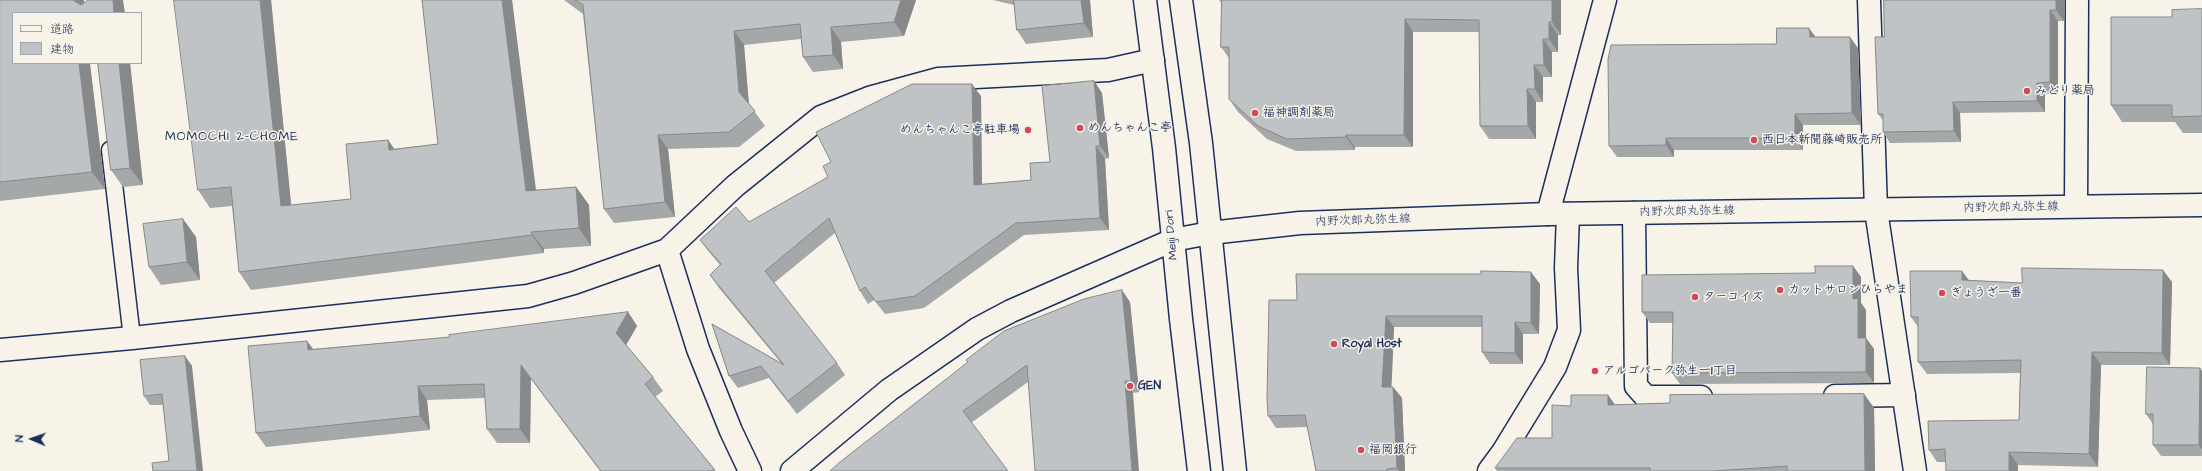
<!DOCTYPE html>
<html>
<head>
<meta charset="utf-8">
<style>
  body { margin:0 }
  #map { position:relative; width:2202px; height:471px; overflow:hidden; background:#f7f3e8; font-family:"Architects Daughter","Klee One",sans-serif }
  canvas { display:block }
  .legend { position:absolute; left:12px; top:12px; width:130px; height:52px; box-sizing:border-box; background:#f7f3e8; border:1px solid #9fa5b1; margin:0; padding:5px 7px; list-style:none; font-size:12px; color:#1b2f5e }
  .legend li { display:flex; align-items:center; gap:8px; height:20px }
  .legend b { width:20px; border:1px solid #9fa5b1 }
  .north { position:absolute; left:12px; top:419px; width:40px; height:40px; -webkit-text-stroke:3px #f7f3e8; paint-order:stroke; rotate:272deg; font-size:11px; font-weight:700; line-height:16px; text-align:center; color:#1b2f5e }
  .north::after { content:''; display:block; margin:auto; width:14px; height:18px; background:#1b2f5e; clip-path:polygon(50% 0,100% 100%,50% 72%,0 100%) }
</style>
</head>
<body>
<div id="map">
<canvas width="2202" height="471"></canvas>
<ul class="legend">
<li><b style="height:5px;background:#f7f3e8"></b>道路</li>
<li><b style="height:11px;background:#c0c3c5"></b>建物</li>
</ul>
<div class="north">N</div>
</div>
<script>
const ctx = document.querySelector('canvas').getContext('2d');
ctx.lineJoin = 'round';
function stroke(path, color, width, dash) { ctx.strokeStyle = color; ctx.lineWidth = width; ctx.lineCap = dash ? 'butt' : 'round'; ctx.setLineDash(dash || []); ctx.stroke(path); }
function fill(path, color) { ctx.fillStyle = color; ctx.fill(path, 'evenodd'); }
function write(font, color, halo, rows, align = 'center') {
  ctx.font = font + ' "Architects Daughter","Klee One",sans-serif'; ctx.lineWidth = 3; ctx.setLineDash([]); ctx.textBaseline = 'middle'; ctx.strokeStyle = halo; ctx.fillStyle = color; for (const [text, x, y, turn = 0] of rows) {
    ctx.save(); ctx.translate(x, y); ctx.rotate((+turn || 0) * Math.PI / 180); ctx.textAlign = isNaN(turn) ? turn : align; if (halo) ctx.strokeText(text, 0, 0); ctx.fillText(text, 0, 0); ctx.restore();
  }
}
const service = new Path2D(`
  M110,150l22,188`);
const minor = new Path2D(`
  M1869,0l7,210
  M2076,206l1,-206
  M1634,213l2,173 10,11h55
  M667,250l31,99 33,82 19,40
  M0,350l132,-12 396,-42 46,-13 93,-33 68,-64 86,-69 51,-20 66,-18 170,-9 45,-10
  M1835,396l69,-1
  M1489,471l14,-19 52,-85 14,-37 -3,-62 2,-54`);
const tertiary = new Path2D(`
  M1145,0l19,148 17,171 18,152
  M1181,0l20,143 34,328
  M1876,210l39,261
  M1548,214l57,-214
  M792,471l97,-81 88,-61 34,-18 162,-71`);
const secondary = new Path2D(`
  M1173,240l37,-7 90,-10 248,-9 654,-9`);
const wall = new Path2D(`
  M0,0h84v3l39,-3 -110,13 77,51 15,125 -105,12z
  M271,0l20,205 60,-6 37,-59 6,9 44,-5 -16,-144h90l24,190 40,-3 13,18 2,41 -47,3v4l-293,37 -12,-18 -7,-66 -22,2 -12,-18z
  M564,0h352l-12,36 -63,6 2,27 -30,3 -10,-15 -2,-18 -57,6 5,59 16,22 -26,21 -71,2 7,68 -61,6 -10,-14 -21,-195z
  M993,0h97l3,37 -67,7 -9,-14 -3,-25z
  M1219,0h342v35h-3v17h-6v25h-9v25h-7v37h-47l-9,-13 -1,-94h-66v115h-58v3l-59,1 -29,-12 -29,-27 -9,-13v-41l-8,-11 1,-43z
  M2064,0v21h-6v73h-13v18l-85,1 1,29 -71,1 -7,-11v-12l-5,-6 6,-77z
  M2202,9v124h-19l-8,-11h-53l-11,-17 61,-88z
  M1816,37l42,11 3,77h-58v25h-129v7h-57l-8,-11 167,-102z
  M98,63h32l13,122 -20,2 -12,-17z
  M1094,81l8,12 7,65 -4,1 4,71 -85,5 -100,73 -39,6 -11,-14 -6,4 -8,-13 -25,-58 -61,50 63,80 8,12 -48,39 -28,-36 -31,10 -9,-12 -17,-52 69,39 -62,-75 -9,-13 10,-10 -11,-13 -9,-12 49,-18 232,-126 1,88 49,-4 19,-18z
  M183,219l13,18 4,43 -39,5 -12,-18z
  M1853,266l8,11v26l5,7v28l8,11v34l-194,1 -8,-11 1,-50h-23l-8,-11 173,-39z
  M1969,280l53,3 150,-1 -2,83h-69l-3,102 -80,-2v6h-72v-9h-9l-8,-12 90,-30 1,-47 -93,1 -9,-12v-35l-7,-10z
  M1540,284l-1,50h-16v30h-33l-8,-12v-25h-88l-3,60h2l9,11 3,73h-89l-9,-44 -31,1 -8,-12 29,-116z
  M1130,302l9,90 -6,1 -105,-11 -57,41 -141,48z
  M628,312l9,14 -11,19 27,32 10,14 -8,6 61,74h-116l-69,-92 -1,64h-33l-10,-14 -2,-31 -58,2 3,30 -164,17 -10,-14 57,-84 137,-12z
  M185,356l7,10 -23,95 -6,-56h-13l-6,-9z
  M2202,371v85h-41l-8,-11v-21l-7,-10z
  M1864,394l10,14 1,63h-378l-2,-3 57,-30 19,-32 37,-11 7,10 55,-2z`);
const shadedWall = new Path2D(`
  M73,0h11l1,13z
  M113,0h10l2,13h-11z
  M260,0h11l22,224 -12,-18z
  M502,0h10l26,208 -12,-17z
  M901,0h15l-12,36 -10,-14z
  M1081,0h9l3,37 -9,-14z
  M1552,0h9v35l-9,-13z
  M2056,0h8v21l-8,-11z
  M2050,10l8,11v73l-8,-12z
  M1405,19l8,13v115l-9,-12z
  M1549,22l9,13v17l-9,-13z
  M831,27l10,15 2,27 -10,-14z
  M1809,28l8,11 -7,-2z
  M734,31l10,14 5,62 -10,-15z
  M1850,37l8,11 3,77 -9,-12z
  M1543,39l9,13v25l-8,-12z
  M79,63h11v1l15,125 -13,-17z
  M119,63h11l13,122 -13,-17z
  M1534,65l9,12v25l-8,-13z
  M1094,81l8,12 7,65 -9,-12z
  M2037,83l8,11v18l-8,-11z
  M972,84l9,12 1,102 -8,-13z
  M1527,89l9,13v37l-8,-13z
  M1953,102l7,11 1,29 -7,-11z
  M1795,114l8,11v25l-8,-12z
  M658,135l10,14 7,68 -10,-15z
  M1346,135l9,12v3l-9,-13z
  M1666,138l8,12v7l-8,-12z
  M388,140l12,17 -11,-7z
  M1096,146l9,13 4,71 -9,-12z
  M576,187l13,18 2,41 -12,-18z
  M183,219l13,18 4,43 -13,-18z
  M531,232l13,17v4l-12,-18z
  M1853,266l8,11v26l5,7v39l-8,-11 -5,-39z
  M2163,270l9,12 -2,83 -8,-12z
  M1962,271l9,12 -9,-3z
  M1531,272l9,12 -1,50 -8,-11z
  M1122,290l8,12 9,90 -8,-11z
  M628,312l9,14 -12,21 -9,-14z
  M1386,316l8,11 -3,72 -9,-12z
  M1515,322l8,12v30l-8,-11z
  M1866,338l8,11v34l-8,-11z
  M307,341l10,13 -9,-4z
  M2092,352l9,13 -3,102 -9,-13z
  M185,356l7,10 11,105h-6z
  M521,365l10,14 -1,64 -10,-14z
  M2200,368l2,3v79l-3,-5z
  M1125,381l8,12 6,78h-7z
  M418,386l9,14 3,30 -10,-14z
  M1393,387l9,11 3,73h-6l-2,-3z
  M1864,394l10,14 1,63h-10z
  M1608,395l10,14 -10,-4z
  M2009,452l9,13v6h-9z`);
const building = new Path2D(`
  M0,0h73l8,5 7,-5h25l1,13h-101v50h66l13,109 -92,10z
  M174,0h86l21,206 70,-7 -5,-55 42,-4 1,10 49,-6 -16,-144h80l24,191 50,-4 3,41 -48,4 1,3 -293,37 -8,-85 -33,3z
  M575,0h326l-7,22 -63,5 2,28 -30,2 -3,-33 -66,7 5,61 16,19 -26,21 -71,3 7,67 -61,7 -21,-204z
  M1014,0h67l3,23 -67,7z
  M1222,0h330v22h-3v17h-6l1,26h-10l1,24h-8l1,37h-48l-1,-106 -74,-1 -1,116h-58v2l-59,2 -29,-13 -29,-27v-52h-8z
  M1884,0h172v10h-6v72l-13,1v18l-84,1 1,29 -71,1v-18h-5l-3,-77h9z
  M2202,9v107l-30,1v-12h-61v-88h61v-7z
  M1777,28h32l1,9h40l2,76 -57,1v24h-129v7l-57,1 -1,-87 3,-14 165,-1z
  M98,63h21l11,105 -19,2z
  M1094,81l6,65h-4l4,72 -84,5 -101,73 -39,6 -11,-15 -5,4 -31,-73 -64,53 72,92 -49,38 -27,-35 -32,10 -17,-52 72,41 -74,-90 11,-11 -21,-24 36,-33 13,15 79,-45 -5,-11 8,-4 -15,-30 96,-48h60l2,101 57,-5 -1,-17 20,-1 -8,-76z
  M183,219l4,43 -38,5 -6,-43z
  M1815,266h38v33l5,-1v40h8v34l-194,1 1,-61h-31v-37l173,-2z
  M2022,268l141,2 -1,83 -70,-1 -3,102 -80,-2v19h-63l-1,-22 -16,1 -1,-29 91,-1 2,-60 -103,2v-45h-7l-1,-46h52v9l60,3z
  M1481,271l50,1v51l-16,-1v31l-33,-1v-36h-96l-4,71h11l4,81 -10,1v2h-71l-11,-56 -37,1 -1,-18 2,-98h28l-1,-26h185z
  M1122,290l9,91h-6l7,90h-97l-8,-106 -64,46 45,60h-178l10,-9 128,-100 -2,-2 38,-29 80,-32z
  M628,312l-12,21 37,44 -8,7 69,85 -3,2h-110l-80,-106 -1,64h-33l-3,-45 -66,2 2,30 -164,17 -8,-87 59,-5 1,9 142,-13 -1,-2z
  M185,356l12,115h-44l-1,-8 17,-2 -7,-67 -18,2 -4,-36z
  M2147,367l53,1 -1,77h-46v-31h-7z
  M1864,394l1,77h-78v-5l-73,5h-64v-3h-155l22,-30h35v-33l19,1v-11h37v10l62,-2v-8z`);
const markers = [
  [2027,91,4,"#d1495b"],
  [1255,113,4,"#d1495b"],
  [1080,128,4,"#d1495b"],
  [1028,130,4,"#d1495b"],
  [1754,140,4,"#d1495b"],
  [1780,290,4,"#d1495b"],
  [1942,293,4,"#d1495b"],
  [1695,297,4,"#d1495b"],
  [1334,344,4,"#d1495b"],
  [1595,371,4,"#d1495b"],
  [1130,386,4,"#d1495b"],
  [1361,450,4,"#d1495b"]
];
const poiNames = [
  ["みどり薬局",2035,91],
  ["福神調剤薬局",1263,113],
  ["めんちゃんこ亭",1088,128],
  ["めんちゃんこ亭駐車場",1020,130,"right"],
  ["西日本新聞藤崎販売所",1762,140],
  ["カットサロンひらやま",1788,290],
  ["ぎょうざ一番",1950,293],
  ["ターコイズ",1703,297],
  ["Royal Host",1342,344],
  ["アルゴパーク弥生一1丁目",1603,371],
  ["GEN",1138,386],
  ["福岡銀行",1369,450]
];
const streetNames = [
  ["内野次郎丸弥生線",2011,208,-1],
  ["内野次郎丸弥生線",1687,212,-1],
  ["内野次郎丸弥生線",1363,221,-2],
  ["Meiji Dori",1172,235,-95]
];
const neighbourhoodNames = [
  ["MOMOCHI 2-CHOME",232,137]
];
stroke(service, '#1b2f5e', 19);
stroke(minor, '#1b2f5e', 25);
stroke(tertiary, '#1b2f5e', 25);
stroke(secondary, '#1b2f5e', 25);
stroke(service, '#f7f3e8', 16);
stroke(minor, '#f7f3e8', 22);
stroke(tertiary, '#f7f3e8', 22);
stroke(secondary, '#f7f3e8', 22);
fill(wall, '#a5a8a9');
fill(shadedWall, '#86888a');
fill(building, '#c0c3c5');
stroke(building, '#86888a', 1);
for (const [x, y, r, color] of markers) { const dot = new Path2D(); dot.arc(x, y, r, 0, 2 * Math.PI); ctx.fillStyle = color; ctx.fill(dot); stroke(dot, '#f7f3e8', 1.5); }
write('bold 12px', '#1b2f5e', '#f7f3e8', poiNames, 'left');
write('12px', '#1b2f5e', '#f7f3e8', streetNames);
ctx.letterSpacing = '1px';
write('13px', '#1b2f5e', '#f7f3e8', neighbourhoodNames);
ctx.letterSpacing = '0px';
</script>
</body>
</html>
